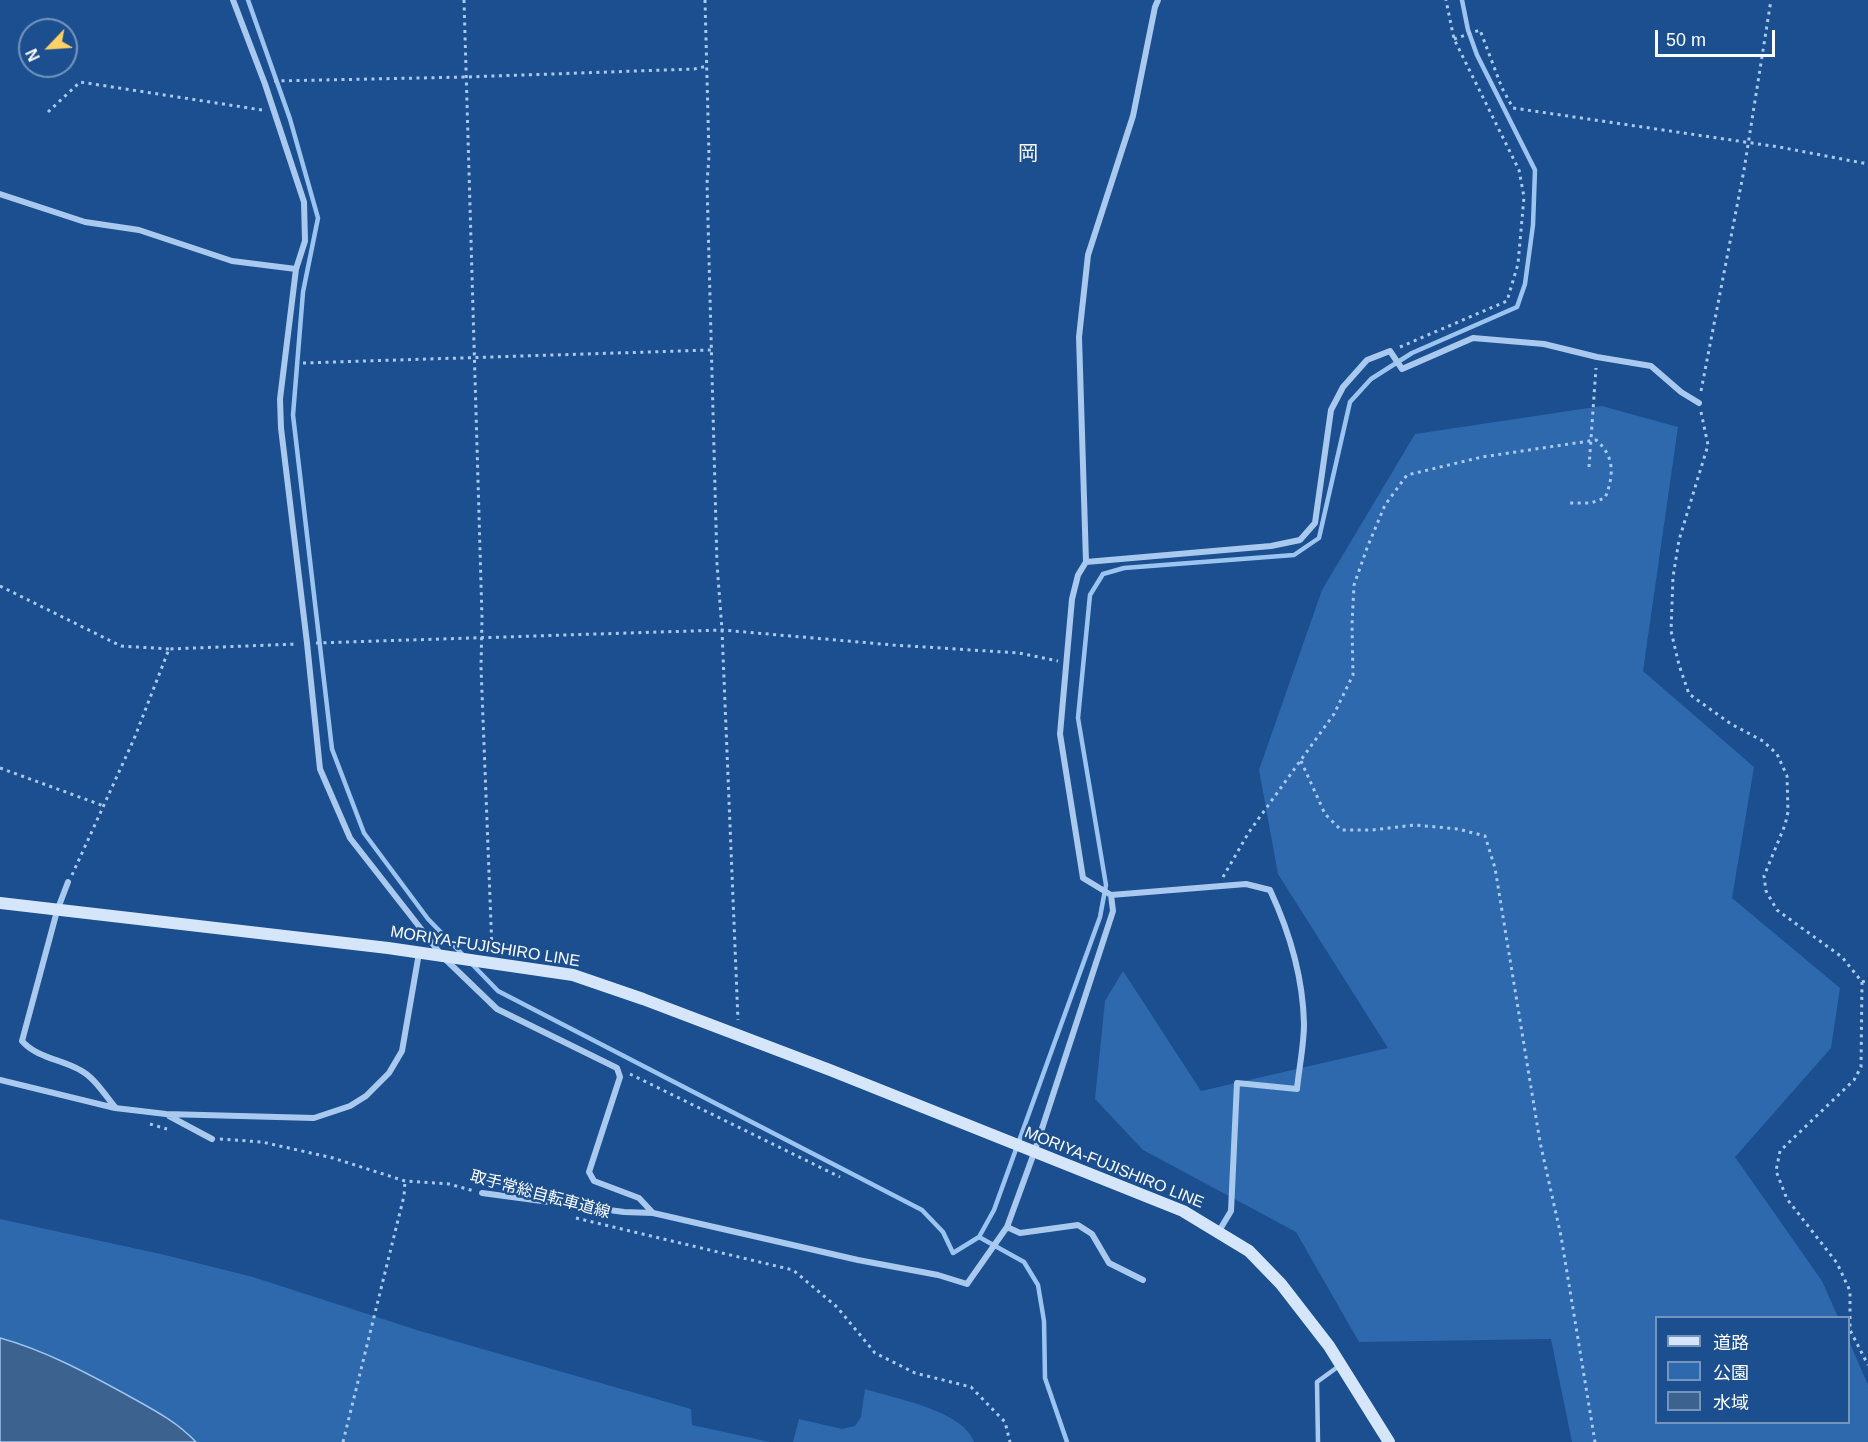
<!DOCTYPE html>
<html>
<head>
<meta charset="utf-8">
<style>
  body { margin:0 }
  #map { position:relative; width:1868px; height:1442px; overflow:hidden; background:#1b4f8f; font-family:Arial,"Noto Sans JP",sans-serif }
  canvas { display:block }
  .legend { position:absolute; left:1655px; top:1316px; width:195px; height:108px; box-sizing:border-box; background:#1b4f8f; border:2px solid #7695bc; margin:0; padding:8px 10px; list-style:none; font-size:18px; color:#fff }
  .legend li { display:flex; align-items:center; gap:12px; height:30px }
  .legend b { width:30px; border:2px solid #7695bc }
  .north { position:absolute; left:18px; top:18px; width:60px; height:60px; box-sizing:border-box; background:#1b4f8f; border:2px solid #7695bc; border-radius:50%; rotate:245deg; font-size:16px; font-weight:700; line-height:24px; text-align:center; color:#fff }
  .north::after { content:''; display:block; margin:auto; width:21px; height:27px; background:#ffd166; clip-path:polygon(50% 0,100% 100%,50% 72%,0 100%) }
  .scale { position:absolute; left:1655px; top:30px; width:120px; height:27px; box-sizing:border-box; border:3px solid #fff; border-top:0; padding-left:8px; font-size:18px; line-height:21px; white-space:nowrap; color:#fff; -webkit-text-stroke:4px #1b4f8f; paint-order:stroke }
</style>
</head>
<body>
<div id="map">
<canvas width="1868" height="1442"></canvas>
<ul class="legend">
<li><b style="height:8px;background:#d6e6fa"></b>道路</li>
<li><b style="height:16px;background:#2e69ad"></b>公園</li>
<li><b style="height:16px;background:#3c6290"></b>水域</li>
</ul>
<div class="north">N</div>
<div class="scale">50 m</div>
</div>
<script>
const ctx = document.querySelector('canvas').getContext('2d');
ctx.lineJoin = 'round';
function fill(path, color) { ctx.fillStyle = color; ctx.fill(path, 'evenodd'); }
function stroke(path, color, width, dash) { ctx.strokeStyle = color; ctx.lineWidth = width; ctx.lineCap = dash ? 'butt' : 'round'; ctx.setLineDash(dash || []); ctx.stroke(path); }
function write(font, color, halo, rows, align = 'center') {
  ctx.font = font + ' Arial,"Noto Sans JP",sans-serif'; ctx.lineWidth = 5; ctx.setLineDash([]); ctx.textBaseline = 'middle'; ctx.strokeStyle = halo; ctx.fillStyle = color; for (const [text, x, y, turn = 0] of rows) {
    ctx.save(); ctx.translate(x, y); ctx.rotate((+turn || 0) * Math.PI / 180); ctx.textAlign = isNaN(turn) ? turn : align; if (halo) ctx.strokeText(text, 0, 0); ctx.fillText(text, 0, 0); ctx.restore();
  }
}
const green = new Path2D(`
  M1602,406l76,21 -35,244 111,96 -22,131 108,90 -9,60 -96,109 87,124 16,36 -182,1v104h192l1,-81 19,44v57h-296l-21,-103 -192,3 -63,-110 -153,-82 -48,-51 10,-98 18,-30 78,120 187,-43 -110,-174 -19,-104 63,-180 93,-156z
  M0,1219l165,36 88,22 167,54 271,78 1,16 78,17h-574l-10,-11 -96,-56 -90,-37z
  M865,1389c30,10 98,21 109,53h-181l6,-23 43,10 13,-3 6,-9z`);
const water = new Path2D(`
  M0,1338c44,12 87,35 127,57 25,14 49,26 69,47h-196z`);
const stream = new Path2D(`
  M248,0l42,119 28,99 -15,74 -10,123 39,334 32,84 64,86 36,37
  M470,962l28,29 424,219 21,22 10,21 26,-16 15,-27 106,-293 6,-32 -28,-167 12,-123 13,-21 21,-6 170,-13 25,-17 31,-136 21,-23 41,-26 105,-46 8,-23 8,-59 2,-55 -58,-115 -9,-25 -6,-30
  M979,1237l45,25 14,23 6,36 1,57 22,64`);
const path = new Path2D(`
  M464,0l18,618 -1,49 11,283
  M705,0l4,156 -2,27 10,381 5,66 16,390
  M1454,39l26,-9 22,58 11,20 266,39 89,17
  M274,81l192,-4 228,-8 13,-3
  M48,112l32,-30 182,28
  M1400,347l107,-46 11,-37 6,-67 -5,-27 -65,-131 -8,-39
  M303,363l408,-13
  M1701,391l43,-221 27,-170
  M1701,412l7,33 -29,95 -6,37 -2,54 8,34 10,29 42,30 32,17 14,13 10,22 1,36 -3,13 -21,51 2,15 11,19 65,47 20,25 -1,85 -7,13 -74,71 -4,20 11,28 50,64 13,28v39l18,35
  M1589,467l7,-99
  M0,586l121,60 48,3
  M316,643l406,-13 171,15 126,8 39,8
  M1301,761l24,53 16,16h31l43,-5 43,4 27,7 10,32 45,274 21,94 34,206
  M0,768l104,38
  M72,875l62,-136 35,-90 128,-5
  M1223,877l26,-45 85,-118 19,-39 -1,-51 2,-39 13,-37 18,-43 22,-30 75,-18 114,-17c19,16 18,36 9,58l-14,5h-23
  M1862,982l6,-2
  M630,1074l210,103
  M150,1124l17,5
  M220,1139l42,3 71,16 72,23 44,3 25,7
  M576,1218l217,52 44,37 38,46 40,20 56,14 34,35 5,20
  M343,1442l61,-246 1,-15`);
const lane = new Path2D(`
  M1318,1442l-1,-60 22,-16`);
const street = new Path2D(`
  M233,0l32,84 39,118 1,39 -9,28 -16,130 1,29 26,215 13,126 30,69 93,119 54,52 120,59 3,9 -31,95 5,9 45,17 14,15
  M0,194l85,28 54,8 93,31 64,8
  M1086,562l185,-16 29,-6 15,-17 16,-113 12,-23 24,-27 23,-9 12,18 71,-31 71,6 53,13 54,9 30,26 18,11
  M68,882l-11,29 -35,130c15,17 39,18 58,29 14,7 25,25 35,37
  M1111,895l135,-11 24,6c20,43 33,86 34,134 0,21 -5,44 -7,65l-60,-6 -6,128 -12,20
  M0,1080l115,28 51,6 148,4 36,-12 16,-10 23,-23 13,-22 17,-98
  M169,1116l43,23
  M482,1193l142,19 29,1 205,47 80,15 29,9 40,-57 27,-74 79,-242 -2,-16 -28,-17 -23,-144 12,-135 6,-24 8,-13 -7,-225 9,-82 45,-139 22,-109 3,-7
  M1007,1227l13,6 58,-8 14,9 17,29 34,17`);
const secondary = new Path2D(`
  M0,903l388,45 185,27 70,24 187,71 353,141 66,40 32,33 48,62 60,96`);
const streetNames = [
  ["MORIYA-FUJISHIRO LINE",485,947,9],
  ["MORIYA-FUJISHIRO LINE",1114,1168,22],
  ["取手常総自転車道線",540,1195,15]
];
const quarterNames = [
  ["岡",1028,154]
];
fill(green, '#2e69ad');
fill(water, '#3c6290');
stroke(water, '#9cc4f0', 1.5);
stroke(stream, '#9cc4f0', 4.5);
stroke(path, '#a9c9ee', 3, [3, 4.5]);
stroke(lane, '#a9c9ee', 4.5);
stroke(street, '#a9c9ee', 6);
stroke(secondary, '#d6e6fa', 12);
write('16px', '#fff', '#1b4f8f', streetNames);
write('20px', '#fff', '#1b4f8f', quarterNames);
</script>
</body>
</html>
